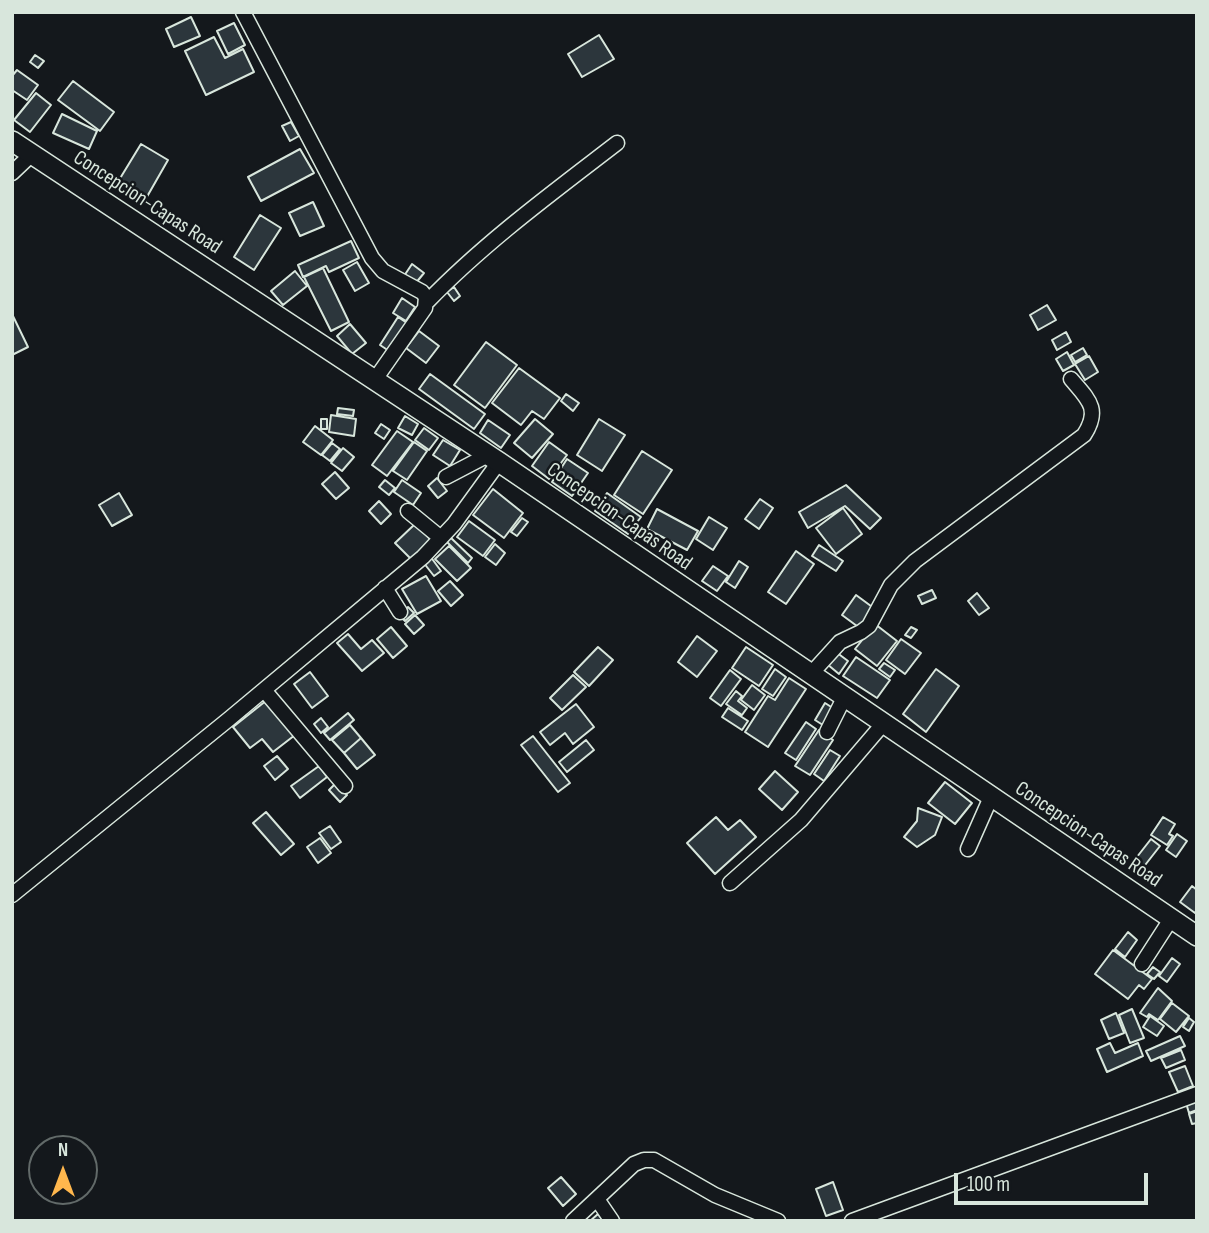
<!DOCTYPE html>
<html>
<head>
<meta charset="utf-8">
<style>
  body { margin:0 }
  #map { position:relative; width:1209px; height:1233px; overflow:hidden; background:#14181c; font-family:"Sofia Sans Condensed",sans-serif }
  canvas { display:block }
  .frame { position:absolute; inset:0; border:14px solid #d8e6dc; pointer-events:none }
  .north { position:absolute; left:28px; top:1135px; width:70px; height:70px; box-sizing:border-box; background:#14181c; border:2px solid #626a69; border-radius:50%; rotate:0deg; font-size:19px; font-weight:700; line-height:28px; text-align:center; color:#d8e6dc }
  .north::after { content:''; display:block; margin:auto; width:24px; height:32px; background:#ffb74d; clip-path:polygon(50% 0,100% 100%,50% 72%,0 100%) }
  .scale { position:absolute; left:954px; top:1173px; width:194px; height:32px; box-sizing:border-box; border:4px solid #d8e6dc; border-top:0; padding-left:9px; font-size:21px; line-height:24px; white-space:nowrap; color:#d8e6dc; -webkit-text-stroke:5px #14181c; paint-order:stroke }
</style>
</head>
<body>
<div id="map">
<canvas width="1209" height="1233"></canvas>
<div class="frame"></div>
<div class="north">N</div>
<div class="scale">100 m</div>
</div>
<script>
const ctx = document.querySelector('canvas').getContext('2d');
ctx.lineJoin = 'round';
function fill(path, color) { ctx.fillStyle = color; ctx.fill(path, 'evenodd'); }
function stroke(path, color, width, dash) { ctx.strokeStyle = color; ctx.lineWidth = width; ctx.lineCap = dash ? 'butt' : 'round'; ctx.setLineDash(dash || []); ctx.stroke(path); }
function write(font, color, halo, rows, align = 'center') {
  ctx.font = font + ' "Sofia Sans Condensed",sans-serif'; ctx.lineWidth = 5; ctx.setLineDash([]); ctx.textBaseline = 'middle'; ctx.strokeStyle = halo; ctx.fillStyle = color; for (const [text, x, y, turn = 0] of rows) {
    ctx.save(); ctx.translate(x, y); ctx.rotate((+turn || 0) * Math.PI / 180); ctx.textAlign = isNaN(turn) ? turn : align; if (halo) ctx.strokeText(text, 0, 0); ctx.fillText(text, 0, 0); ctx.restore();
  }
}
const building = new Path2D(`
  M191,17l9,19 -26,11 -8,-18z
  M234,23l11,22 -17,9 -11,-23z
  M599,35l15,24 -32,18 -14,-23z
  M214,37l11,21 18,-9 11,23 -48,23 -21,-44z
  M35,55l9,6 -6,7 -8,-6z
  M17,70l21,15 -11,15 -15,-10v-14z
  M73,81l41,31 -14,19 -42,-31z
  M36,93l15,12 -21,27 -16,-12z
  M62,114l35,17 -8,18 -36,-16z
  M291,122l8,14 -9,5 -8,-15z
  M141,144l27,16 -24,42 -28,-17z
  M300,149l14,24 -53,28 -13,-24z
  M313,202l11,24 -24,10 -11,-23z
  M260,215l21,13 -27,42 -20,-13z
  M351,241l8,17 -30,14 -3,-6 -23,11 -5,-12z
  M357,262l12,21 -14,8 -12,-21z
  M412,264l12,9 -9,11 -11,-8z
  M323,268l26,54 -18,9 -27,-54z
  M295,271l12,15 -24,19 -12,-14z
  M454,287l6,9 -6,5 -7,-9z
  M402,298l13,9 -9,14 -13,-8z
  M1047,305l9,15 -18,10 -8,-15z
  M12,314l16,33 -16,8z
  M398,317l9,6 -18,28 -9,-6z
  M350,324l16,19 -14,11 -15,-18z
  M419,331l20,15 -13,17 -20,-15z
  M1066,332l5,10 -14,8 -5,-10z
  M486,342l31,23 -32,43 -31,-23z
  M1083,348l4,7 -12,7 -4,-7z
  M1067,352l7,13 -11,6 -7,-12z
  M1089,356l9,16 -13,8 -10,-16z
  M519,368l41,30 -16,21 -12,-8 -11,14 -29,-22z
  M430,374l55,40 -11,15 -55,-40z
  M566,394l13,9 -6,8 -12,-10z
  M338,408l16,2 -1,6 -16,-2z
  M331,415l25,4 -2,17 -25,-4z
  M405,416l13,8 -6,11 -14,-7z
  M321,419h6v10h-6z
  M535,419l18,15 -21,24 -18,-15z
  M599,419l26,16 -23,36 -25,-16z
  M488,420l22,15 -9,13 -21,-15z
  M381,424l9,6 -6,9 -9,-6z
  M315,426l18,14 -12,15 -18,-13z
  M424,428l14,10 -9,12 -14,-10z
  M397,431l16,11 -26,34 -15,-11z
  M443,440l17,10 -10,16 -17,-11z
  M414,442l13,9 -20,29 -14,-9z
  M549,442l18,13 -18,24 -17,-13z
  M332,443l8,6 -10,12 -8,-6z
  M343,448l11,9 -12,14 -11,-8z
  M642,451l30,19 -29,44 -29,-19z
  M567,459l21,14 -16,23 -20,-14z
  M335,472l14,16 -13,11 -14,-15z
  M437,478l10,13 -9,7 -10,-12z
  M385,480l10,8 -6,7 -10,-8z
  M402,480l19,13 -8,12 -19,-13z
  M846,485l35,33 -11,11 -25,-23 -37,22 -9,-16z
  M493,489l30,24 -19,25 -31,-23z
  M119,493l13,22 -20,11 -13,-21z
  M607,493l34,24 -13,17 -33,-23z
  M760,499l13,9 -14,21 -14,-10z
  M379,501l12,13 -10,10 -12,-13z
  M843,508l19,26 -26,20 -20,-26z
  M657,509l41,22 -11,19 -40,-21z
  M709,517l18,11 -14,22 -17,-11z
  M522,518l6,4 -11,14 -6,-4z
  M469,521l26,19 -12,16 -26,-19z
  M415,524l16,16 -20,19 -16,-16z
  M450,537l22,21 -4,5 -22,-22z
  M495,544l10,9 -9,12 -11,-8z
  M819,545l24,16 -7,10 -24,-15z
  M449,546l22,22 -14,13 -22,-22z
  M796,551l18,13 -28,40 -18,-12z
  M430,556l11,15 -7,5 -11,-14z
  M739,561l9,6 -13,21 -9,-6z
  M713,566l15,10 -11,15 -15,-10z
  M426,576l15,25 -24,13 -15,-25z
  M450,581l13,14 -12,11 -13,-15z
  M932,590l4,8 -14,6 -4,-8z
  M977,593l12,15 -10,7 -11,-14z
  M856,595l19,14 -14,20 -19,-14z
  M408,607l6,6 -9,8 -6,-6z
  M415,615l9,10 -10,9 -9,-10z
  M875,624l22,17 -20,25 -22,-17z
  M391,627l16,19 -14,12 -16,-19z
  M911,627l6,3 -6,8 -6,-3z
  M348,634l13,15 11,-9 12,13 -22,18 -25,-28z
  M697,636l20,15 -20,26 -19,-15z
  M901,639l20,14 -16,21 -19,-14z
  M598,647l15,13 -24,26 -15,-14z
  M746,647l27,18 -14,21 -27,-18z
  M836,652l12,9 -9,13 -12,-10z
  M856,657l34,23 -13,18 -34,-22z
  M884,663l11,7 -5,7 -11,-8z
  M775,669l11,8 -13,19 -11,-7z
  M936,669l23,17 -33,46 -23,-18z
  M730,670l11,9 -20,27 -11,-8z
  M310,672l18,24 -16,12 -18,-24z
  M573,675l13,12 -24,23 -12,-12z
  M789,678l17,11 -38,58 -23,-15 23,-36 7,4z
  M752,685l13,10 -11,15 -13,-10z
  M736,691l6,5 -4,5 9,7 -5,7 -16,-11z
  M267,700l28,35 -22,17 -11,-13 -12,9 -17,-21z
  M825,703l11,7 -10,17 -11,-7z
  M576,704l18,23 -21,17 -8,-11 -15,12 -10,-13z
  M728,708l20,13 -6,9 -20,-13z
  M348,713l6,7 -24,20 -6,-7z
  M321,718l7,9 -7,6 -7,-9z
  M806,722l10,7 -20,31 -11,-7z
  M350,725l11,13 -17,15 -12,-13z
  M819,730l14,10 -23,35 -15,-9z
  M533,736l37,47 -12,9 -37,-47z
  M361,738l14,17 -18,14 -13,-16z
  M586,740l8,10 -27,22 -8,-10z
  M830,750l10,6 -16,25 -10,-7z
  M277,756l11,13 -13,11 -11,-14z
  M319,766l8,11 -27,21 -9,-12z
  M775,771l23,21 -16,18 -23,-21z
  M945,782l27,21 -17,21 -27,-21z
  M336,783l11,12 -7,7 -11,-12z
  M918,808l24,9 -7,18 -18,12 -13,-10 13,-16z
  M266,812l28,32 -13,11 -28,-32z
  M716,817l12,13 12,-10 16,17 -41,37 -28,-31z
  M1163,817l12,7 -6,10 4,2 -6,9 -16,-10z
  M330,826l11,16 -10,7 -12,-16z
  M1177,834l10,7 -11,16 -10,-7z
  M320,838l11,15 -13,10 -11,-16z
  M1151,839l9,7 -18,23 -9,-7z
  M1192,886l5,4v20l-2,3 -15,-11z
  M1128,932l9,8 -12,17 -10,-8z
  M1113,950l39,29 -8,10 -5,-4 -11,14 -33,-25z
  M1172,958l8,6 -13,18 -8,-6z
  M1153,967l7,5 -6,7 -7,-5z
  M1158,988l14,13 -14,19 -9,-6 -2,3 -7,-4z
  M1172,1003l17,13 -13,16 -16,-13z
  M1132,1009l12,29 -14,5 -11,-28z
  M1116,1013l8,20 -15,6 -8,-19z
  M1150,1016l14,10 -7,10 -14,-9z
  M1189,1018l5,4 -5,9 -6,-4z
  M1180,1036l5,10 -34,15 -5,-10z
  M1110,1043l5,10 23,-10 5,13 -36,16 -10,-23z
  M1181,1050l4,10 -19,8 -5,-10z
  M1185,1066l8,20 -15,6 -9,-20z
  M1196,1100l1,10 -8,3 -3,-10z
  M1197,1111v12l-5,1 -3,-10z
  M561,1177l15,17 -13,12 -15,-18z
  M833,1182l10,28 -17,6 -10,-27z
  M598,1214l6,7h-14z`);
const minor = new Path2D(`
  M243,12l129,246 11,13 39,21 4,5 -1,11 -51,73
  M12,173l20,-19
  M427,302c57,-59 125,-109 190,-159
  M446,477l42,-22
  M408,511l33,27
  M385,588l15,24
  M810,675l30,-33 21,-10 8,-6 22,-41 24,-24 169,-126c17,-26 4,-36 -13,-56
  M264,690l81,96
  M827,732l17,-34
  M968,849l23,-52
  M730,883l71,-63 82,-96
  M12,895l217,-176 194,-162 31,-33 45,-62
  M1142,964l29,-45
  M597,1199l15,22
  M573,1221l61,-57 10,-4h10l61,35 63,26
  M852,1221l345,-127`);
const major = new Path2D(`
  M12,141l487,321 698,474`);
const streetNames = [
  ["Concepcion-Capas Road",147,203,33],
  ["Concepcion-Capas Road",619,517,35],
  ["Concepcion-Capas Road",1088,835,34]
];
fill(building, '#2c363c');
stroke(building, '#d8e6dc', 2);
stroke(minor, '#d8e6dc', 17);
stroke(major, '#d8e6dc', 22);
stroke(minor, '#14181c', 14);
stroke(major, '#14181c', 19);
write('21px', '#d8e6dc', '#14181c', streetNames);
</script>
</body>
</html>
